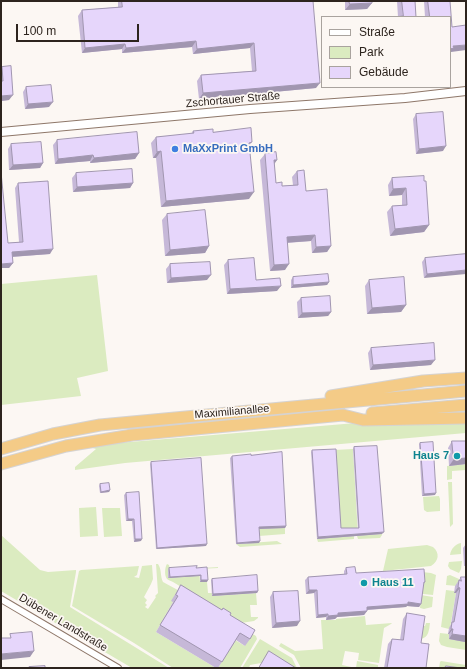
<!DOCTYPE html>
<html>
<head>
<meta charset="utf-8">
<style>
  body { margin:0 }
  #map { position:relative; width:467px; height:669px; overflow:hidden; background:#fcf7f3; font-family:Arial,sans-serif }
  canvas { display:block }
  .frame { position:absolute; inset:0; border:2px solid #2d241e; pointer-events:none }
  .legend { position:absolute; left:321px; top:16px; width:130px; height:72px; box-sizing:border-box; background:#fcf7f3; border:1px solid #a9a39e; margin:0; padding:5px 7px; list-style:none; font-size:12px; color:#2d241e }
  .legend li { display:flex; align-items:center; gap:8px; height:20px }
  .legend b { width:20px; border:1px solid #a9a39e }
  .scale { position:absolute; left:16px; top:24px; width:123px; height:18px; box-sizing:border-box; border:2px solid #2d241e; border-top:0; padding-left:5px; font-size:12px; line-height:14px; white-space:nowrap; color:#2d241e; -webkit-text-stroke:3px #fcf7f3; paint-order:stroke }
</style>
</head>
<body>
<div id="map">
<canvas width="467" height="669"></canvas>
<div class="frame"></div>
<ul class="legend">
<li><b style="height:5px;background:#fff"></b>Straße</li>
<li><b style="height:11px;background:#dbebc0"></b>Park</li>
<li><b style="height:11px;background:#e6d6fb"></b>Gebäude</li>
</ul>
<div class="scale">100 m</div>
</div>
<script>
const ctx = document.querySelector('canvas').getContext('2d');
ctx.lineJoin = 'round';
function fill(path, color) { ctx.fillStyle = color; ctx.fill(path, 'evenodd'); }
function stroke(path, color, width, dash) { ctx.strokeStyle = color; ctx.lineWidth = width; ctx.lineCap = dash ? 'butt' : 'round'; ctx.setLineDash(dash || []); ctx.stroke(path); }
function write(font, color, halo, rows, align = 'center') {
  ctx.font = font + ' Arial,sans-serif'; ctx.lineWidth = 3.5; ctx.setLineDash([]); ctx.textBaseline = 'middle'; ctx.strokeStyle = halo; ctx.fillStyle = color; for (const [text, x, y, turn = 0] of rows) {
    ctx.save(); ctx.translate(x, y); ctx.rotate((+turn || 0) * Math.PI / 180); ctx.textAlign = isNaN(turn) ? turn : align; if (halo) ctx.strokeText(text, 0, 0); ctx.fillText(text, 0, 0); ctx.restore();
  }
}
const green = new Path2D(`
  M97,275l11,96 -31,7 4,18 -80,9v-121z
  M418,422l48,2v9l-341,30 -50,7v-3l21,-18 -7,-2 17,-3 250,-21z
  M353,449l5,86 24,-1v1l-2,3 -22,1 -1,-3h-3v3l-36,3 -1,-3 23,-3 -6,-86z
  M261,456l4,72h20v6l-26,2z
  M466,464v6l-14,1v8l-5,1v-14z
  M448,482h4l1,42 -3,3z
  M439,496l1,3v12l-13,1 -3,-2 -1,-13z
  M96,507l2,29 -18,1 -1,-29z
  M102,508h18l2,28 -18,1z
  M1,535l39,35 8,2 28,-2v2l-6,35 99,61h-37l-131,-77z
  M277,541l5,3 -42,3 -4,-3z
  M461,543v11l-11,1c1,-6 5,-11 11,-12z
  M427,545l6,2c7,6 6,14 -2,19l-48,5 5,-22z
  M462,561l-1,8 -2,4 -9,-4 -2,-3 1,-4z
  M156,564h2c4,6 2,12 5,18l24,13 -14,7 -17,30 60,36h-43l-39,-25 -62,-37 7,-35 2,-1 58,-4 -2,9 -3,2 5,1 3,-12 10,-1 1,14 -2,5 -7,13 3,3 -2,3 2,2 -2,2 3,2 8,-12 -1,-1 3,-3z
  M167,564l2,1 1,5 48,-3v1l-19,1 1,13h7l1,11h4v3l44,-3 1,12h-7l1,12h7v1l-4,3 -13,2 -68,-41c-2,-1 -5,-2 -6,-3 -3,-4 -2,-12 0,-15z
  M422,572l9,1 5,2 -3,20 -20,-2z
  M450,575l16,7 -9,4 -11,-1 1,-9z
  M446,590l8,1 2,2 -6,35h-1v1l-8,-2z
  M421,595l12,2 -1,10 -8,2 -4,-1z
  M365,616l1,9 26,-2 -1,1 -7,4 -5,35 -21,-3 1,-7 -14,-2 -3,14 14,3 1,-7 21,4v3h-77l-7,-13 -15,-9 2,-3 14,8 28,-2 -2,-29h15v-1z
  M426,623h4c-1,7 -1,14 -9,16l2,-13h2z
  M243,628l13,8 1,3 -17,29h-22l17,-28 10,6z
  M440,633l9,1v5l17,2v9l-19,-3 -6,-2 -2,-4z
  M260,639l32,19 5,10h-15l-21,-5 -11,2 -1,3h-7z
  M441,661l25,4v3h-27l1,-6z`);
const minor = new Path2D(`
  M1,599l117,69`);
const tertiary = new Path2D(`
  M1,132l249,-23 155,-11 61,-7`);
const trunk = new Path2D(`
  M331,396l92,-15 43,-3
  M372,413l94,-8
  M1,449l52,-15 47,-9 214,-20 152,-14
  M1,464l65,-18 66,-11 211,-20 20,5 103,-2`);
const wall = new Path2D(`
  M118,1h195l3,87 -117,11 -2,-18 4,-6 51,-4 -2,-23 -57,6 -1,-7 -70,6v-4l-40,4 -4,-37 4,-6 36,-3z
  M345,1h27v2l-5,6 -22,1z
  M397,1h18l1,16h-18z
  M424,1h26l1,51 -1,2v-37h-25z
  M2,67l7,33 -8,1v-32z
  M26,87l23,20 -24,2 -2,-17z
  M416,114l27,37 -27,3 -3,-35z
  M193,131l20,1 39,10 -3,4v53l-88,8 -5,-49h-3l-2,-15 5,-6 35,-3z
  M57,140l82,13 -4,6 -45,4v-2l-35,3 -2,-19z
  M11,144l32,19 -3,5 -31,2 -1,-21z
  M265,154l9,10 2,19 6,3 11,-1 -1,-8 5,-6 34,75 -4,6 -15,1 -1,-12 -24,2 -2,27 -15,1 -10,-111z
  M76,173l57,10 -3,5 -57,4 -1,-14z
  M392,178l32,3 5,44 -5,7 -34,4 -3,-24 5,-6 10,-1v-10l-13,1 -1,-11z
  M18,183l32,71 -38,3 1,6 -4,5 -1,-25 11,-1 -4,-54z
  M167,214l42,32 -4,7 -40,3 -3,-36z
  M466,254l-42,24 -2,-16 3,-4z
  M228,260l28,20 21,11 -50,3 -3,-29z
  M170,264l37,16 -40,3 -1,-14z
  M293,277l36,5 -2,3 -36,3v-8z
  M369,280l37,25 -5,7 -34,2 -2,-28z
  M301,298l30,14 -3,4 -30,2 -1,-16z
  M371,348l60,17 -61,5 -2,-17z
  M452,441h14v23l-17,2 -1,-18z
  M420,443l15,52 -13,1 -3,-52z
  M354,447l28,87 -65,5 -6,-87 1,-2 29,78h17l-5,-79z
  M232,456l54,70 -1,2 -26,1v14l-23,1 -6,-86z
  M151,462l55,84 -50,3 -6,-85z
  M100,484l10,6 -1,2 -9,1 -1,-7z
  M126,493l15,48 -7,1 -2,-21h-6l-2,-26z
  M466,544v22h-2l-1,-18z
  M169,568h27l11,14h-7v-6l-32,2v-8z
  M346,568l10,5 69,9 -2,3 -2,19 -2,3 -12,-1 -1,1 -39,3v1l-3,4 -27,2 -2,2 -9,1v-3l-10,1 -2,-25 -8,1 -1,-14 3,-3 36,-3v-3z
  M461,577l4,65 -16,-3v-5h-1l1,-6 2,-4 5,-31h-2l1,-7z
  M212,579l46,12 -1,2 -45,3 -1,-16z
  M181,585l49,30 20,24 -5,7 -9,-6 -18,28h-2l-60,-36 17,-30 -2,-1z
  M273,592l24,34 -25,2 -2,-31z
  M407,613l14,30 5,25h-42l4,-24 4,-5 8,1 3,-21z`);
const shadedWall = new Path2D(`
  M372,3l-5,6 -22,1 5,-6z
  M196,41l-4,6 -70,6 4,-5z
  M254,43l-4,5 -57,6 4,-5z
  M125,44l-3,5 -40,4 3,-5z
  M466,45v5l-15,2 -1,2v-5l3,-3z
  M320,83l-4,5 -117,11 4,-6z
  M13,95l-4,5 -8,1v-5z
  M53,102l-4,5 -24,2 3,-5z
  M446,146l-3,5 -27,3 3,-5z
  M161,151l-5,7h-3l4,-6z
  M139,153l-4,6 -45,4 4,-5z
  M93,155l-3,6 -35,3 3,-5z
  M274,160h3l-4,6z
  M43,163l-3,5 -31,2 4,-5z
  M133,183l-3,5 -57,4 4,-5z
  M406,188l-4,7 -13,1 4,-7z
  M254,192l-5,7 -88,8 5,-6z
  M429,225l-5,7 -34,4 5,-7z
  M315,235l-4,6 -29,2 5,-6z
  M209,246l-4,7 -40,3 5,-6z
  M331,246l-4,6 -15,1 4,-6z
  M53,249l-3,5 -41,3 3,-5z
  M13,263l-4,5h-8v-4z
  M289,264l-4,6 -15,1 4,-6z
  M466,270v4l-42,4 3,-4z
  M211,275l-4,5 -40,3 4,-5z
  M329,282l-2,3 -36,3 2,-3z
  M281,286l-4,5 -50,3 3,-5z
  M406,305l-5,7 -34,2 5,-6z
  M331,312l-3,4 -30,2 4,-5z
  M435,360l-4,5 -61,5 3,-5z
  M466,458v6l-17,2 5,-7z
  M110,490l-1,2 -9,1 1,-1z
  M436,493l-1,2 -13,1 2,-2z
  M128,519h6l-2,2h-6z
  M286,526l-1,2 -27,1 1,-2z
  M384,532l-2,2 -65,5 1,-2z
  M135,539h7l-1,2 -7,1z
  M260,541l-1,2 -23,1 1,-1z
  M207,544l-1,2 -50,3 1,-1z
  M201,575l-1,1 -32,2 2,-1z
  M201,580h7l-1,2h-7z
  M458,587l2,1 -4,5h-2z
  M309,590h8l-3,3 -8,1z
  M258,591l-1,2 -45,3 1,-2z
  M408,602l13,2 -2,3 -12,-1 -1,1 -42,3 3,-3z
  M367,611l-3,4 -27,2 -2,2 -9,1 2,-4 10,-3z
  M328,614l-2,3 -10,1 2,-3z
  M300,621l-3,5 -25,2 4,-5z
  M451,629h2l-4,5h-1z
  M452,634l14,2v4l-1,2 -16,-3z
  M34,651l-4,6 -29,3v-6z`);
const building = new Path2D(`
  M122,1h191l7,82 -117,10 -2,-18 55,-4 -2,-28 -57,6 -1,-8 -70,7 -1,-4 -40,4 -3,-38 40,-3z
  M349,1h23v2l-22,1z
  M402,1h13l1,16h-20l7,-1z
  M428,1h22l2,26 14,-2v20l-13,1 1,2 -4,1v-32h-20z
  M11,66l2,29 -12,1v-15h2l-1,-14z
  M51,85l2,17 -25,2 -2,-17z
  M443,112l3,34 -27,3 -3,-35z
  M251,128l1,14 -3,1 5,49 -88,9 -5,-50 -4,1 -1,-15 38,-4 -1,-2 20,-2v3z
  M137,132l2,21 -45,5 -1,-3 -35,4 -1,-19z
  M41,142l2,21 -30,2 -2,-21z
  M276,152l1,8h-3l2,23 6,-1v4l16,-1 -1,-14 7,-1 2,21 21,-2 4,57 -15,1 -1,-12 -28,2 2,27 -15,1 -9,-111z
  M132,169l1,14 -56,4 -1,-14z
  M1,172l7,71 15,-1 -5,-59 30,-2 5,68 -41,3 1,11 -12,1z
  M424,176v5h2l3,44 -34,4 -3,-23 15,-1 -1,-17 -13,1 -1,-11z
  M205,210l4,36 -39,4 -3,-36z
  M466,254v16l-39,4 -2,-16z
  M254,258l2,22 24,-2 1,8 -51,3 -2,-29z
  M210,262l1,13 -40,3 -1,-14z
  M328,274l1,8 -36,3v-8z
  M404,277l2,28 -34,3 -3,-28z
  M330,296l1,16 -29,1 -1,-15z
  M434,343l1,17 -62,5 -2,-17z
  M452,441h14v17l-12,1z
  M433,442l3,51 -12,1 -4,-51z
  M377,446l7,86 -66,5 -6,-87 24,-1 5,79h18l-5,-81z
  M282,452l4,74 -27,1 1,14 -23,2 -5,-87 19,-2v1z
  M201,458l6,86 -50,4 -6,-86z
  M109,483l1,7 -9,2 -1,-8z
  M139,492l3,47h-7l-1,-20h-6l-2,-26z
  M197,566l-1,2 11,-1 1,13h-7v-5l-31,2 -1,-9z
  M355,567l1,6 68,-4 1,13h-1l-3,22 -13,-2v2l-41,3v4l-29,2v2l-10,1v-2l-10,1 -1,-25h-8l-1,-13 39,-3 -1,-6z
  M257,575l1,16 -45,3 -1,-15z
  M461,577h5v59l-14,-2 1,-5h-2l1,-7h2l6,-34 -2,-1 1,-7 2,1z
  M181,585l41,25 1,-2 8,5 -1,2 25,15 -5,9 -10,-6 -18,29 -62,-37 18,-29 -2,-1z
  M298,591l2,30 -24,2 -3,-31z
  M407,613l18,3 -4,27 8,1 -3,24h-39l5,-29 11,1z
  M32,632l2,19 -33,3v-16h10l-1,-4z
  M269,651l27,17h-37z
  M45,666v2h-16v-1z
  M446,666l15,2h-16z`);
const markers = [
  [175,149,4,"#3f7fe0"],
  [457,456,4,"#0f9aa8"],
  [364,583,4,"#0f9aa8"]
];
const streetNames = [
  ["Zschortauer Straße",233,100,-5],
  ["Maximilianallee",232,412,-5],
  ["Dübener Landstraße",63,623,31]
];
const shopNames = [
  ["MaXxPrint GmbH",183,149]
];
const cultureNames = [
  ["Haus 7",449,456],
  ["Haus 11",372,583,"left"]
];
fill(green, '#dbebc0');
stroke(minor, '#8e7769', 8);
stroke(tertiary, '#8e7769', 10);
stroke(trunk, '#d5d3d2', 13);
stroke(minor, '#fff', 6);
stroke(tertiary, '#fff', 8);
stroke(trunk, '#f4cb87', 11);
fill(wall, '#c6b8d8');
fill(shadedWall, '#a196b0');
fill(building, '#e6d6fb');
stroke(building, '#a196b0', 1);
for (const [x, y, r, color] of markers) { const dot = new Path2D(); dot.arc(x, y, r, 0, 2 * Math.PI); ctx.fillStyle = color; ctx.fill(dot); stroke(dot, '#fcf7f3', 1.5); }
write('11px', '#2d241e', '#fcf7f3', streetNames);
write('bold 11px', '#366cbe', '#fcf7f3', shopNames, 'left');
write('bold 11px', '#0d838f', '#fcf7f3', cultureNames, 'right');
</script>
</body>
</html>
